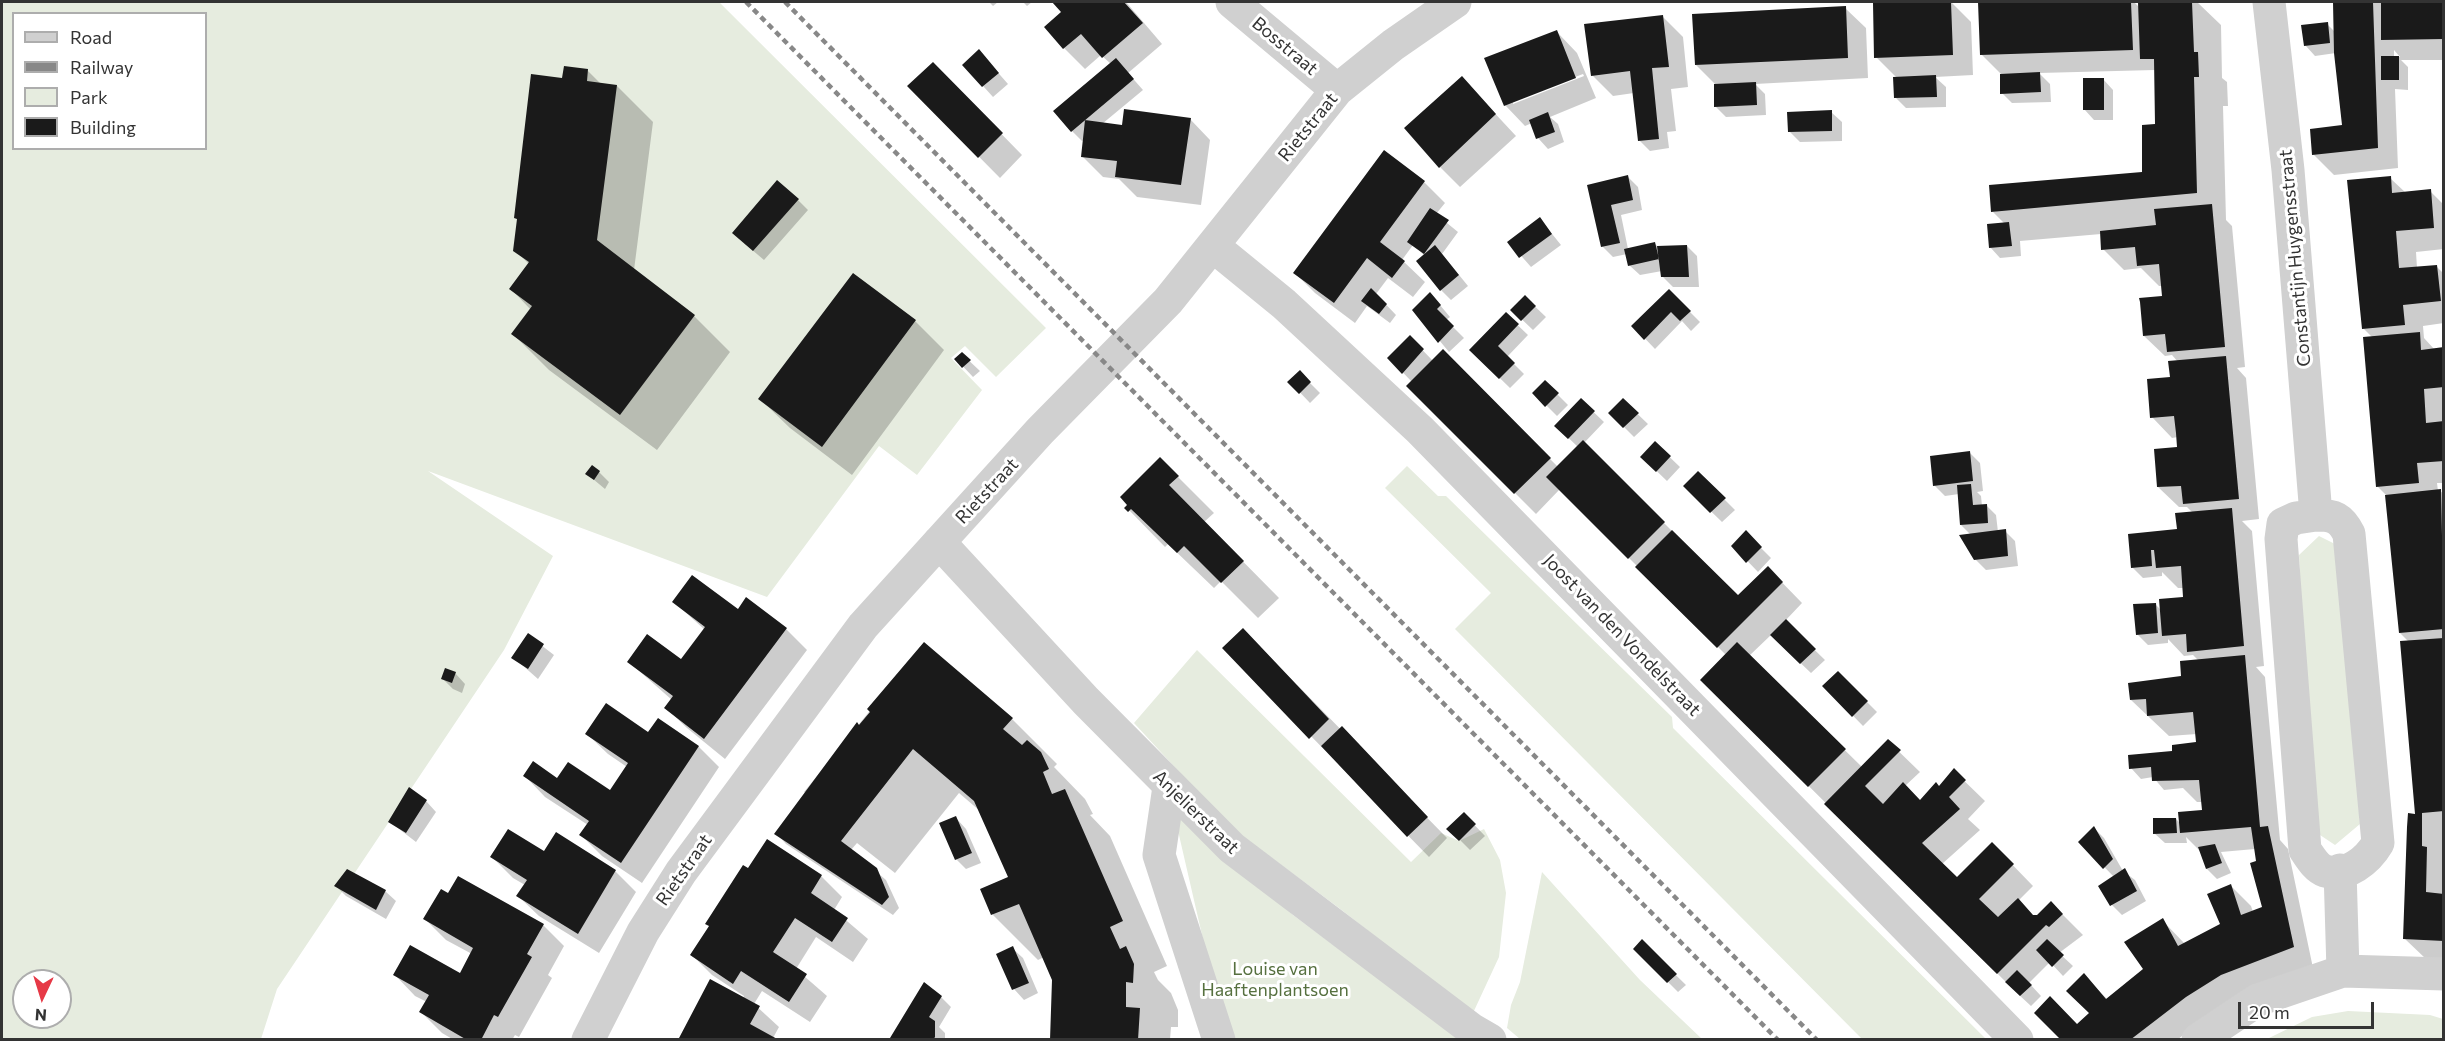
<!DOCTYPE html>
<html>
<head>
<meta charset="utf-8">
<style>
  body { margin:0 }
  #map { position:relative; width:2445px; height:1041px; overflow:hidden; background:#fff; font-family:Commissioner,sans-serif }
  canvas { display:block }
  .frame { position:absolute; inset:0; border:3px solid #333; pointer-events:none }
  .legend { position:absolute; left:12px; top:12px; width:195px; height:138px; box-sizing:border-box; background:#fff; border:2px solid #adadad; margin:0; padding:8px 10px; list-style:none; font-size:18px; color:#333 }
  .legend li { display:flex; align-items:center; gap:12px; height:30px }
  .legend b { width:30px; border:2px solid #adadad }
  .north { position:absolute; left:12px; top:969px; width:60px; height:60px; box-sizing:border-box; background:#fff; border:2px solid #adadad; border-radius:50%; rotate:184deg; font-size:16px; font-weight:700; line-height:24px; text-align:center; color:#333 }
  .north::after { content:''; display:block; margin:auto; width:21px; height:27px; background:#e63946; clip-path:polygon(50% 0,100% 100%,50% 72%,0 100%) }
  .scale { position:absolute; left:2238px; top:1002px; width:136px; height:27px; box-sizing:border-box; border:3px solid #333; border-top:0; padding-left:8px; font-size:18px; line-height:21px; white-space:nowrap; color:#333; -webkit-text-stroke:4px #fff; paint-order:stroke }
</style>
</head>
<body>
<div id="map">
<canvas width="2445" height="1041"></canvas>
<div class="frame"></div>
<ul class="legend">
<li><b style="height:8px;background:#d0d0d0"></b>Road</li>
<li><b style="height:8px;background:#888"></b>Railway</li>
<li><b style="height:16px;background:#e6ecdf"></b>Park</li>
<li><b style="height:16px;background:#1a1a1a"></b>Building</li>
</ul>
<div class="north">N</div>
<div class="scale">20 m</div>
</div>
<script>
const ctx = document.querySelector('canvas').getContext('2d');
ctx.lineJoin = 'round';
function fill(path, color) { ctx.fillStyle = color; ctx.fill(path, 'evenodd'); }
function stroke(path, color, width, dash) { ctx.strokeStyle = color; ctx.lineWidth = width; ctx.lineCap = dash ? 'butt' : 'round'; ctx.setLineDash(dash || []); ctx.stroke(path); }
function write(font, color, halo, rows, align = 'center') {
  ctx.font = font + ' Commissioner,sans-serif'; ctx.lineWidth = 6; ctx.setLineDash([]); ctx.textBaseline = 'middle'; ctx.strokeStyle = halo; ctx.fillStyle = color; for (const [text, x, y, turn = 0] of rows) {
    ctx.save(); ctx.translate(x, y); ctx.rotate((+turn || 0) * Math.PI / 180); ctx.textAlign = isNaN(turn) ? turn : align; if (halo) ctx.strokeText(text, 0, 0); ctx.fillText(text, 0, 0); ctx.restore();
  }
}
const green = new Path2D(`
  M2,2h717l327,326 -50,49 -31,-31 -14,12 31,32 -65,85 -38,-29 -112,151 -339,-126 125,85 -49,94 -227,339 -16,50 -259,1zM14,14h192v134h-192zM24,981h36v36h-36z
  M1407,466l31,30h8l226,221 1,11 313,311h-124l-407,-410 36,-36 -106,-105z
  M2319,536l18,9 23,279 -25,21 -24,-16 -12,-274z
  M1197,650l214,212 30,-29 18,8 25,-12 16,31 6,33 -7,64 -26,56 -134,-105 -110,-82 -95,-103z
  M1173,809l120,106 167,124h-234z
  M1542,872l98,108 62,59h-182l-13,-11 4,-23 9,-23z
  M2348,1011l82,4 13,4v20h-176l45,-22z`);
const shadow = new Path2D(`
  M989,2h9l-5,4z
  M1023,2h9l-5,4z
  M1054,2h72l36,42 -34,29 15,17 -41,34 21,3 67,-8 20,21 -9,65 -64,-8 -18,-18 -16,-2 -20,-20 2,-18 -3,2 -10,-10 39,-67 -10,-9 -16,14 -21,-21 -18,-21 17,-15z
  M1951,2l20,20 2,53 -38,2 11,10v20l-40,1 -10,-10 1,-20 -21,-21 -2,-53z
  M2026,2h108l5,5v-5h58l24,23 1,53 5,4 1,24h-5l3,114 6,6 13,141 -8,1 9,10 13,141 -17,2 10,10 12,135 -8,1 9,10 15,163 8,9 25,119 -107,49 -29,23h-114l28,-27 -7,-37 23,23 38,-30 17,-49 23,24 37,-19 9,-39 20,20 2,6 11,-4 -9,-59 -34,3 10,21 -14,6 -10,-10 -5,-16 -16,-16 1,6h-22l-11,-10 22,-14 5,5 23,-12 -1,-10h-6l-14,-14 -19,2 -11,-13 -12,2 -10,-11 67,-24 -1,-10 -28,2 -38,-36 52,-23 16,-16 -6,-6 -9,1 -16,-17v4l-20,2 -11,-11 18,-30 6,6 24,-12 -1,-10h-6l-16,-16v4l-19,2 -11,-11 -3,-32 49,-5 15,-17 -6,-6h-8l-21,-20 21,-38 -1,-12 -6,1 -20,-21 26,-55 -6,-7 -7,1 -21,-20 20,-38 -2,-12h-3l-18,-18 -17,2 -21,-21 -2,-15 -81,7 1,15 -21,2 -10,-11 15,-23 -12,-12 151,-38 12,-49 -1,-55 -116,3 11,11 1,18 -39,1 -10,-10v-18l-21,-21 -2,-51z
  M2335,2h109v58h-43l7,7v23l-13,-1 3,79 -64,7 -21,-21 30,-28 -7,-73 -21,3 -10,-11 22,-21 8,8zM2394,50l6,7h-6z
  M1845,8l21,20 2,50 -113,6 10,10 1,21 -40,2 -10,-10 1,-21 -21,-21z
  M1662,16l21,21 5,50 -17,2 5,42 -9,1 2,16 -19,3 -11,-11 -5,-47 -21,3 -21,-21z
  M1557,32l20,21 19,45 -46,19 8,7 6,18 -16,7 -10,-11 -6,-15 -7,3 -20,-21zM1583,74l1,2 -71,28v-3z
  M979,51l29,33 -15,13 -29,-32z
  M933,64l89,91 -22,23 -91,-92z
  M587,70l14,14 16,2 36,36 -19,148 60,46 36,36 -73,98 -108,-80 -36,-36 18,-24 -20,-21 18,-25 -14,-14 3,-30 -2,-2 48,-138z
  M1462,78l54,58 -56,51 -20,-20z
  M2103,79l10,11v30h-19l-10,-11z
  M1831,112l11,10v19l-42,1 -10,-10z
  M1384,152l40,30 21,21 -9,11 22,18 -16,22 26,32 -17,14 -10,-10 -16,-34 -12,-11 -11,15 23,22 -12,15 -25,-19 -12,16 20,21 -6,8 -23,-17 -12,17 -40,-30 -20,-20z
  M1628,177l10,10 4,23 -21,5 7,34 27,-5 4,4 28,-2 10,10 2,31h-26l-10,-10 -1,-6 -22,4 -11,-10 -2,-11 -14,3 -11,-11 -14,-60z
  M2390,178l16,15 24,-2 14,14v44l-28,3 1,16 19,-2 8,8v49l-21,3 1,12 11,12 9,-1v134h-7l1,8 6,2v467l-18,-1 -21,-20 11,-124 -7,-173 -9,-9 -14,-138 -8,-8 -5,-149 -10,-10z
  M798,200l10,10 -44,50 -20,-17z
  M1540,219l21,26 -30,22 -22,-25z
  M853,275l62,46 29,29 -92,125 -62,-47 -30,-29z
  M1669,291l31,31 -9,9 -9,-10 -27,28 -22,-23z
  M1525,297l21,20 -13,13 -21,-20z
  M1440,305l10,12 -4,3 18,18 -15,14 -35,-42z
  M1506,314l22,21 -21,22 17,17 -14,14 -39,-38z
  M1410,337l23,24 10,-10 115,116 20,-20 -22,-21 25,-26 23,22 -20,21 154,154 30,-29 34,35 -17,18 40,39 -14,13 -40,-38 -22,21 113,111 26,-26 32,31 -15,14 15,16 19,-14 15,-17 31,30 -17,18 12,11 -38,34 15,15 45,-25 31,32 -15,15 15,15 4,1 14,-14 32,32 -24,18 14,13 -10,10 -13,-14 -21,21 12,13 -10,10 -13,-12 -316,-314 24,-25 -166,-166 -24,25 -128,-128 4,-4 -23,-24z
  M962,354l18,17 -7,6 -17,-18z
  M1299,372l21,21 -10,10 -20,-21z
  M1545,382l23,23 -11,11 -23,-23z
  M1623,400l25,24 -14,13 -24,-24z
  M1655,443l25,24 -13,14 -25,-24z
  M1970,453l10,10 3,28 -6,1 4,4 1,10 4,-1 10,10 2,17 7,-1 10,10 3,25 -32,4 -11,-11 -4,-24 -10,-10 -2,-31 -14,2 -11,-11z
  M1160,459l54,54 -10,9 75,76 -21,20 -37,-37 -7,7 -46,-44 -3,3 -38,-39z
  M599,472l10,10 -4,7 -18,-15z
  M1698,473l37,37 -13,12 -37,-36z
  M1746,533l25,25 -13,14 -25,-26z
  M747,600l39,29 21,21 -82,109 -38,-31 -21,-20 6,-8 -43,-38h52l24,-32 -31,-28 64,9z
  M528,635l26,20 -16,24 -25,-22z
  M924,644l88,75 45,45 -3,3 31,32 8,15 -3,1 20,21 57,130 -13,6 4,8 13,13 7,17v17h-7l-1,13h-118l2,-60 -10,-23 -6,3 -45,-45 -11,-26 28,-12 -30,-66 -21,-18 -64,80 -38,-30 -6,7 35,30 13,28 -6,7 -107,-71 -10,-11 30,-39 -2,-2z
  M1225,648l38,2 184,188 -18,19z
  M455,673l10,11 -3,9 -9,-4 -10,-10z
  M1838,673l39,39 -14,14 -39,-40z
  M659,720l40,27 20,20 -77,116 -40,-27 -21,-21 7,-10 -43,-28 -20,-21 32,4 53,12 17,-25 -19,-13 -21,-20h62z
  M426,801l10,11 -20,30 -26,-20z
  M1464,814l21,22 -15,14 -21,-21z
  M956,818l10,11 15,34 -15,6 -10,-10z
  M2094,828l10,10 19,33 12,9 11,21 -24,14 -10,-10 2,-28 -34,-35z
  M556,834l59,37 21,21 -37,61 -60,-37 -21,-20 7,-11 -12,-7 -21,-21 53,-4z
  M767,841l54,35 21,21 -8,13 34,29 -15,23 -37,-25 -20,32 31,27 -17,26 -48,-31 -8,13 25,23 -6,11 2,2h-97l33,-59 32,17 1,-2 -32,-21 -20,-20z
  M336,886l49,5 11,10 -10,18 -40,-23z
  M425,919l118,6 21,21 -16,29 4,3 -33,59 -4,-2 -3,5h-58l-12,-7 -21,-21 6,-10 -12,-6 -20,-21h65l12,-21 -26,-14z
  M1642,942l44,43 -8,7 -43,-43z
  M1012,948l11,10 15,35 -14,7 -10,-11 -16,-34z
  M941,997l10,10 -12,20 6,6v7h-51z`);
const building = new Path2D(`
  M1052,2h72l19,21 -41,35 -21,-24 -18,15 -19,-22 17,-15z
  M1951,2l2,53 -79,3 -1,-55z
  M1978,2h153l2,48 -153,5z
  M2138,2h54l2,50h4l1,25h-5l3,116 -206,19 -2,-27 153,-13v-47l13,-1 -1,-65h-14z
  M2333,2h40l5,146 -66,7 -2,-26 32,-4 -8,-72z
  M2381,2h63v37l-63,1z
  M1846,6l2,52 -153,7 -3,-51z
  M1663,15l6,52 -17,1 7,71 -21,2 -8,-70 -39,5 -7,-52z
  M2328,22l2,21 -26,3 -3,-21z
  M1557,30l19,48 -72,28 -20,-48z
  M979,49l20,24 -17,14 -20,-22z
  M2381,56h18v24h-18z
  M1116,58l18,21 -63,53 -18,-21z
  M933,62l70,71 -25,25 -71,-72z
  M564,66l24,3 -1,12 30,4 -20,155 98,75 -75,100 -109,-81 21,-28 -23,-17 20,-27 -16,-11 4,-32 -3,-1 17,-144 31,4z
  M2040,72l1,20 -41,2v-20z
  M1936,75l1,22 -43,1 -1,-21z
  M1462,76l34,38 -57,54 -35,-40z
  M2083,78h21v32h-21z
  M1756,82l1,23 -43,2v-23z
  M1124,109l67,9 -10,67 -66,-8 2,-16 -36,-4 4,-37 37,5z
  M1832,110v21l-44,1 -1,-20z
  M1548,112l7,20 -19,7 -7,-19z
  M1384,150l41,31 -45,61 25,19 -13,17 -25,-20 -33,45 -41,-30z
  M1628,175l5,25 -22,5 9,38 -19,4 -14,-62z
  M2391,176l1,17 39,-4 3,39 -38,3 3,37 38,-3 4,36 -38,4 2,20 -43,4 -15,-149z
  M777,180l22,19 -46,52 -21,-18z
  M2212,204l13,143 -58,5 -2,-18 -22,2 -3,-34 -1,-4 23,-2 -3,-32 -22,2 -2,-19 -34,3 -1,-19 56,-6 -2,-16z
  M1430,208l19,12 -25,34 -17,-12z
  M1540,217l12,17 -33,24 -12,-16z
  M2009,222l3,24 -23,2 -2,-24z
  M1655,242l4,17 -31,7 -4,-17z
  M1435,245l24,30 -19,16 -24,-30z
  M1687,245l2,32h-28l-4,-31z
  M853,273l63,47 -94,127 -64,-48z
  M1371,288l16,16 -8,10 -18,-13z
  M1669,289l22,22 -11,10 -9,-9 -27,28 -13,-14z
  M1430,292l11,13 -4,4 17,17 -16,17 -26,-33z
  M1525,295l11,11 -15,15 -11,-11z
  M1506,312l13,12 -21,22 17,17 -16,16 -30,-29z
  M2420,332l1,18 23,-3v40l-20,2 2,34 18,-2v40l-27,2 2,20 -43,4 -13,-150z
  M1410,335l14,14 -22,25 -15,-16z
  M1443,349l108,109 -37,36 -108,-108z
  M962,352l9,8 -9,8 -8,-9z
  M2226,356l13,143 -56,5 -2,-18 -24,1 -3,-38 23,-2 -1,-14 -2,-17 -24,2 -3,-39 23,-2 -2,-16z
  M1300,370l11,12 -12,12 -12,-12z
  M1545,380l14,13 -14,14 -13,-14z
  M1581,398l14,13 -27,28 -14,-13z
  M1623,398l16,15 -16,15 -15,-15z
  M1583,440l82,82 -37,37 -82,-82z
  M1655,441l16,15 -15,16 -16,-15z
  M1970,451l3,30 -40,5 -3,-30z
  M1160,457l19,19 -10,9 75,76 -23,22 -37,-37 -7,7 -46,-44 -3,3 -4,-4 3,-3 -7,-8z
  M592,465l8,6 -6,9 -9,-6z
  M1698,471l28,27 -16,15 -27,-27z
  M1971,484l2,21 14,-1 1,19 -28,2 -3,-40z
  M2441,489l3,140 -45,4 -14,-138z
  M2232,508l12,138 -57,6 -1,-18 -24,2 -3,-37 24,-2 -2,-31 -25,2 -2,-18h-3l1,16 -21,2 -3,-34 49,-5 -2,-16z
  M2006,529l2,27 -34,4 -15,-25z
  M1672,530l66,65 30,-29 15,16 -66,66 -82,-81z
  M1746,530l16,17 -16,16 -15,-17z
  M692,575l46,34 8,-12 41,31 -83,111 -40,-31 9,-12 -46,-34 20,-28 34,25 24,-32 -33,-25z
  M2156,603l2,30 -22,2 -3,-31z
  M1786,619l30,30 -16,15 -30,-29z
  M1243,628l86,91 -20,20 -87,-91z
  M528,633l16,11 -16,25 -17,-11z
  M2444,638v173l-22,2v33l5,1 -1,45 18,2v47l-41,-2 4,-112 1,-14 7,1 -15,-173z
  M924,642l89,76 -10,11 19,16 5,-5 14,12 8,17 -6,3 9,22 13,-5 58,132 -13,6 10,22 6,-3 8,18 -1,19 -7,-1v25l14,1 -2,32h-88l2,-60 -33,-76 -28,11 -11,-26 28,-12 -34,-76 -61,-52 -72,92 36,27 12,29 -7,8 -108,-71 83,-112 2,3 11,-13 -3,-3z
  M1737,642l109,107 -38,38 -108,-107z
  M2245,655l15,172 8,-1 26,121 -73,28 -35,22 -56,43h-69l-27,-27 16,-17 27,28 12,-11 -23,-22 18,-18 22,26 37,-30 -19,-27 39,-24 15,28 42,-22 -13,-30 24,-10 10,31 21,-8 -12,-44 6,-2 -5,-34 -71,6 -2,-21 24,-2 -3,-30 -47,1 -1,-14 -22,2 -1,-14 44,-4v-6l24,-3 -3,-30 -46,4 -1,-17 -16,1 -2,-17 53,-7 -1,-15z
  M445,668l11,4 -4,11 -11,-4z
  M1838,671l30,30 -16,16 -30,-31z
  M606,703l42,29 10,-14 41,28 -78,117 -42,-28 10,-14 -66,-45 10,-15 24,17 11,-16 42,28 18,-27 -43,-29z
  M1342,726l86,91 -21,20 -86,-91z
  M1888,739l13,11 -36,36 18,18 20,-22 17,18 16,-18 3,4 15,-18 12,12 -17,17 11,12 -38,34 35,34 35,-35 22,22 -35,35 19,18 20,-19 15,17h4l14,-14 12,13 -14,13 -3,-2 -49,49 -173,-170z
  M409,787l18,13 -21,33 -18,-11z
  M1464,812l12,12 -17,17 -13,-12z
  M956,816l16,37 -17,7 -16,-37z
  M2153,818h23l1,15 -24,1z
  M2094,826l19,33 -10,10 -25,-27z
  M508,829l36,22 12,-19 60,38 -38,64 -62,-38 11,-16 -37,-23z
  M767,839l55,36 -11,18 37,25 -16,24 -37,-24 -22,34 34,22 -18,28 -48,-31 -8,13 -43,-29 19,-29 -4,-2 38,-59 5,3z
  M2215,844l7,19 -16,6 -8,-22z
  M2125,868l12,23 -27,15 -12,-20z
  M347,869l39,21 -10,20 -42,-24z
  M458,876l86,48 -17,30 5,3 -34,60 -4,-2 -13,25h-14l-48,-28 10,-17 -36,-20 17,-30 50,28 13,-25 -50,-29 18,-30 7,4z
  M1642,939l35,35 -10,9 -34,-34z
  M2047,939l17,16 -12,12 -16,-17z
  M1013,946l16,37 -17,7 -16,-36z
  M2017,970l15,15 -12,11 -15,-14z
  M710,979l50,27 -10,18 29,16h-101z
  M924,982l18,14 -13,21 6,4v16l-2,3h-41l-2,-2z`);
const minor = new Path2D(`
  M1232,2l105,88
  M2269,2l19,168 28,345
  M1213,246l71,58 136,126 597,610
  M2316,515c18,0 25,3 33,19l29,309c-10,17 -31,35 -53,28 -9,-3 -15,-14 -20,-21l-24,-311 2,-15 13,-6z
  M939,542l147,159 146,147 239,181 19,11
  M1169,787l-10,68 60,185
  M2340,870l3,101
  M588,1040l55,-108 38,-60 182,-246 177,-195 128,-130 169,-211 56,-45 62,-43
  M2198,1040l60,-40 85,-29 101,3`);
const rail = new Path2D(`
  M746,2l1032,1038
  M785,2l1032,1038`);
const streetNames = [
  ["Bosstraat",1285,46,40],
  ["Rietstraat",1308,127,-51],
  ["Constantijn Huygensstraat",2295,258,-95],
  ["Rietstraat",987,491,-47],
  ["Joost van den Vondelstraat",1622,635,46],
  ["Anjelierstraat",1196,812,44],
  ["Rietstraat",684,870,-55]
];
const parkNames = [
  ["Louise van",1275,969],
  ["Haaftenplantsoen",1275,990]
];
fill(green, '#e6ecdf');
fill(shadow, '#0003');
fill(building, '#1a1a1a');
stroke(minor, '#d0d0d0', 33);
stroke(rail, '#888', 4.5, [6, 4.5]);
write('18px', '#333', '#fff', streetNames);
write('18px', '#56703f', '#fff', parkNames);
</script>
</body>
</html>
